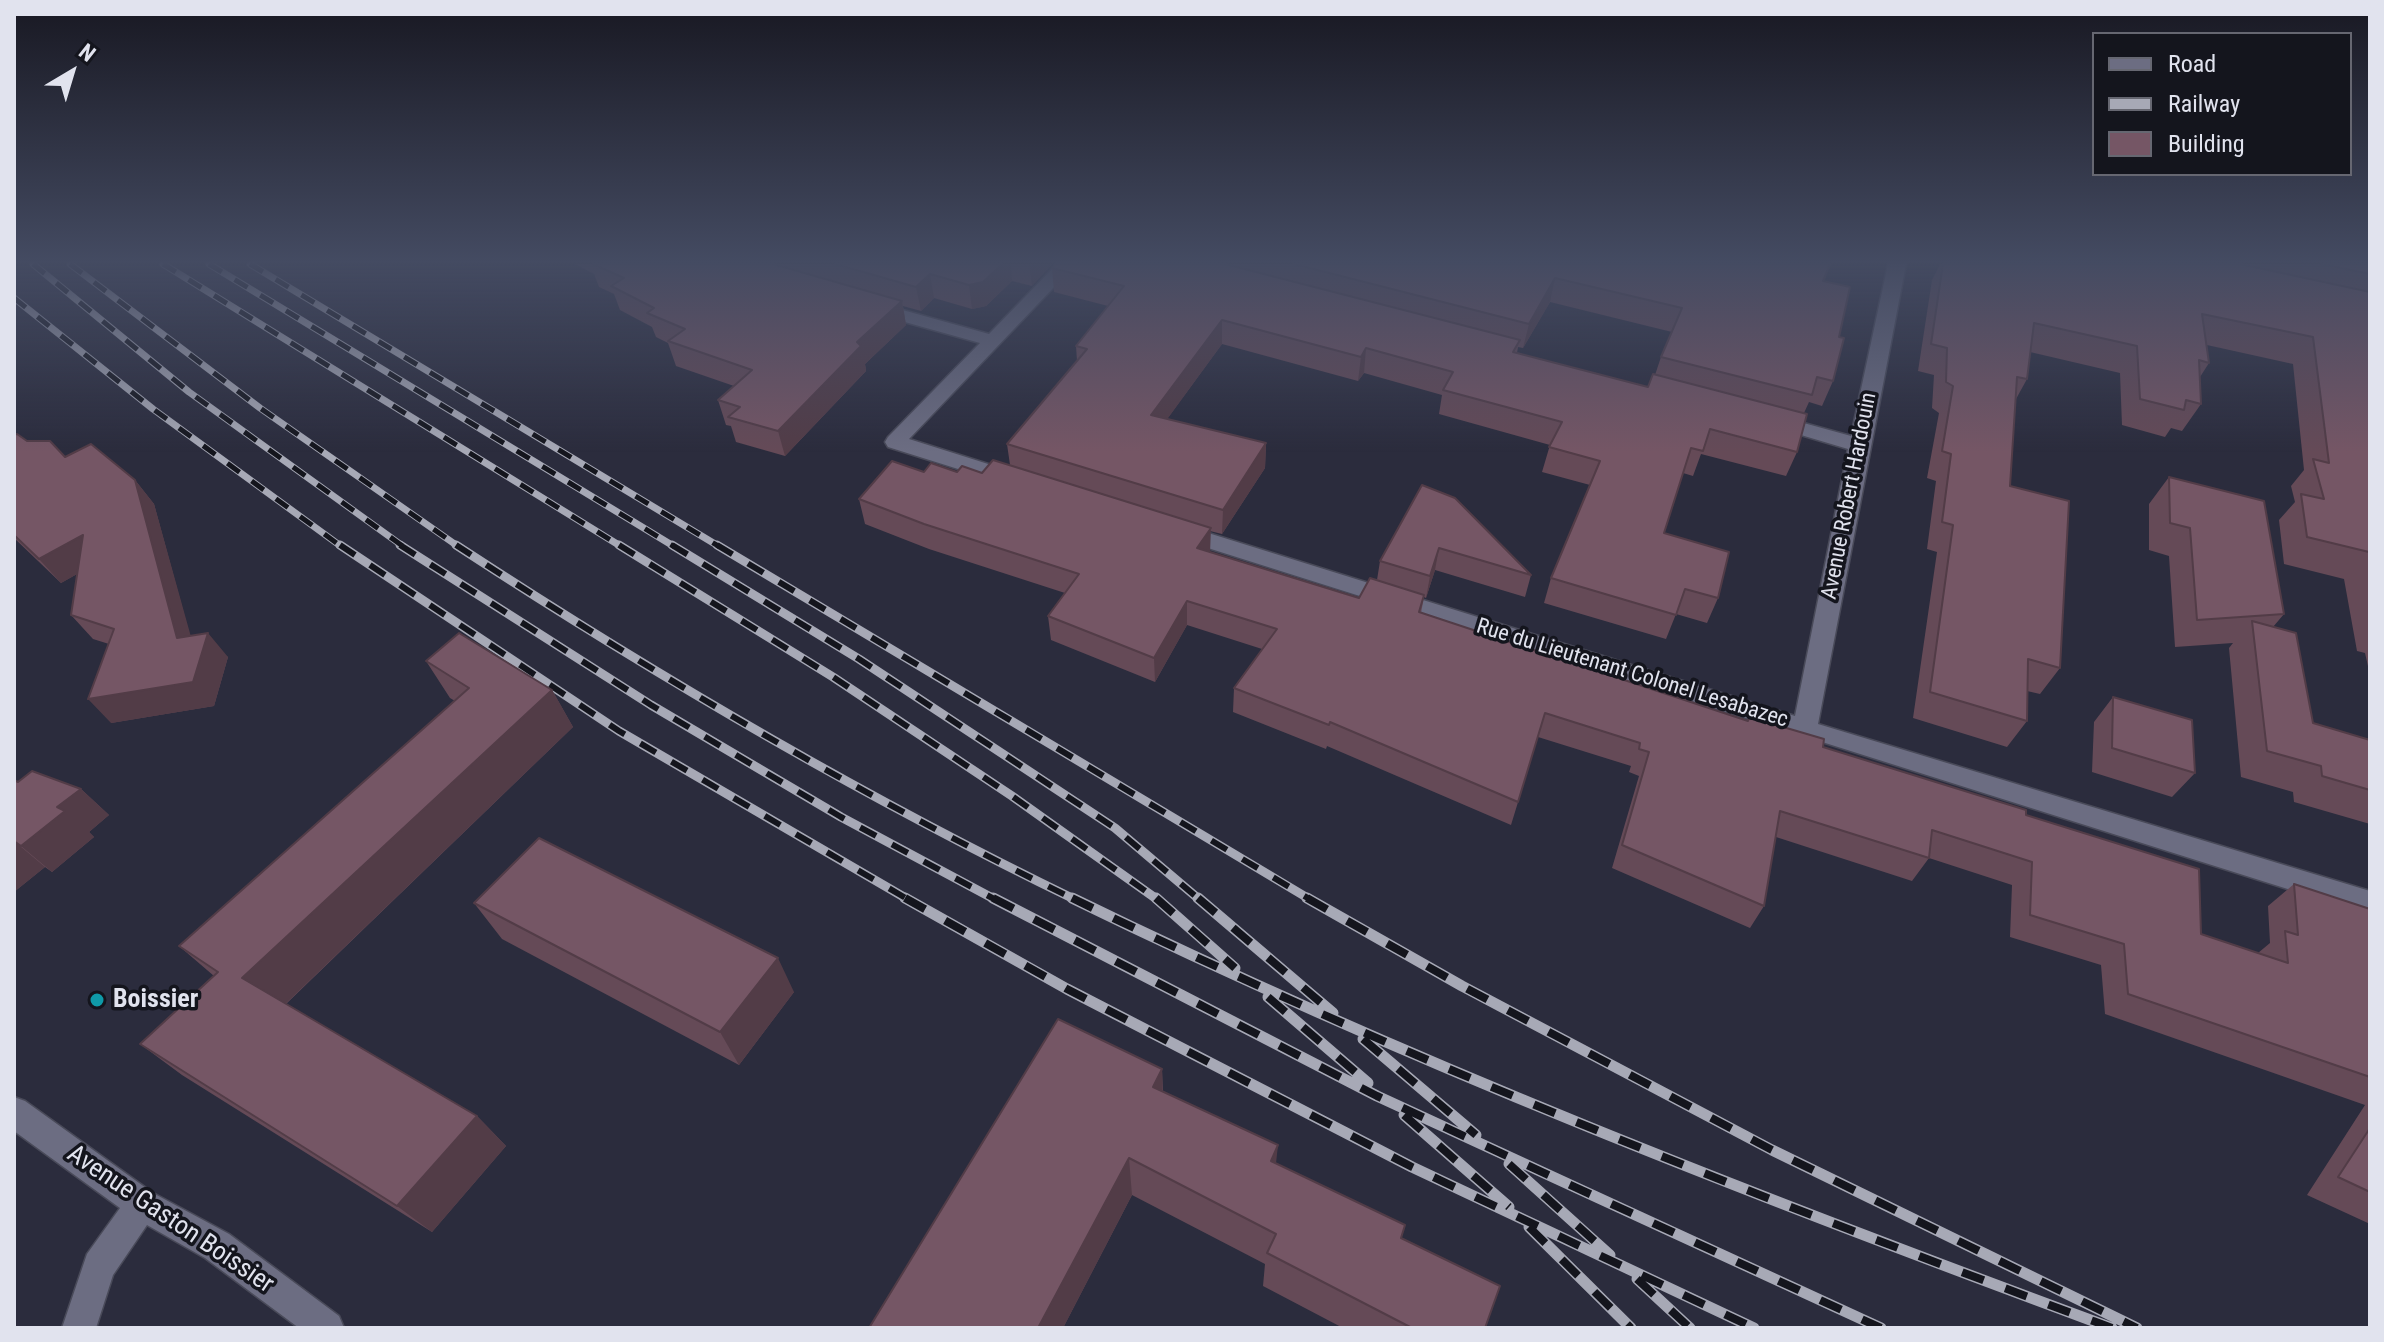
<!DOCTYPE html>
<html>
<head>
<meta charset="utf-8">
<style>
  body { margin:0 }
  #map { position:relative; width:2384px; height:1342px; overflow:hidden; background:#2b2c3d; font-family:"Roboto Condensed",sans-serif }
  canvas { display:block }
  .frame { position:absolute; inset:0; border:16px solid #e1e3ee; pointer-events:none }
  .legend { position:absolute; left:2092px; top:32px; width:260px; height:144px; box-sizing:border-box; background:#14151d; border:2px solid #666771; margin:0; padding:10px 14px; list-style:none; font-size:24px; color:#e1e3ee }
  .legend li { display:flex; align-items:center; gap:16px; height:40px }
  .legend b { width:40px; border:2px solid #666771 }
  .north { position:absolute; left:32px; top:32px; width:80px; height:80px; -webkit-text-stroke:6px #14151d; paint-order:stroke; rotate:38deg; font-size:22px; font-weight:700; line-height:32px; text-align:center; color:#e1e3ee }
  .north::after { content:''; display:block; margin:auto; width:28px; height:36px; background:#e1e3ee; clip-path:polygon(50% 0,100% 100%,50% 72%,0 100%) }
</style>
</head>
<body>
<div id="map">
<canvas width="2384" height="1342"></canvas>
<div class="frame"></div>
<ul class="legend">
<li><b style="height:10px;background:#6c6d82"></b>Road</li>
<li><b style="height:10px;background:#a7a9b6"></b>Railway</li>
<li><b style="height:22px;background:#755665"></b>Building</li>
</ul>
<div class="north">N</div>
</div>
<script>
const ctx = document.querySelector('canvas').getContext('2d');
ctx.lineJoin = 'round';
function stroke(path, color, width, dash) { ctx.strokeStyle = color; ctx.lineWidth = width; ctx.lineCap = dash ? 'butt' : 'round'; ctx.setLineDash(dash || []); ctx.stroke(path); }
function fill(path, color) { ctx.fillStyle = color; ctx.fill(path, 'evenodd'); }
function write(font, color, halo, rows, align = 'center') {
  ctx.font = font + ' "Roboto Condensed",sans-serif'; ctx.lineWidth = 7; ctx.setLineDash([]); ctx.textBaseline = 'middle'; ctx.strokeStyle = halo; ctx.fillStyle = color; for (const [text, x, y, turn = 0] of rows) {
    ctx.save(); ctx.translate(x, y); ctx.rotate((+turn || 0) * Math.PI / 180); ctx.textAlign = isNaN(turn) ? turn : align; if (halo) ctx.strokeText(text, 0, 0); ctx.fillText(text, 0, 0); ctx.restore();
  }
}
const minor = new Path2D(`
  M1057,264h19l-167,175 114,36 3,5 -3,5h-14l-121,-38 -3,-5 3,-5 92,-94 -111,-31 -3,-4 3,-4h12l108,30z
  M1888,264h18l-88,460 552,167v24l-1197,-378 -3,-5 3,-5h16l606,189 53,-267 -84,-25 -3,-4 10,-6 80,22z
  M14,1097l11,4 128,92 76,41 110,82 5,12h-45l-94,-70 -58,-33 -34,50 -17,53h-34l25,-74 33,-46 -106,-77z`);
const railFar2 = new Path2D(`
  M33,264l156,128 215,155
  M70,264l190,144 199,139
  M163,264l459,283
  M209,264l466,283
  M250,264l470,283
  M14,298l139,111 189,138`);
const railFar1 = new Path2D(`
  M340,545l279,186 290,169
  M400,545l251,160 190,112 155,83
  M456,545c200,131 405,251 620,355
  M619,545l214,132 179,119 146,104
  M672,545l187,114 256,169 85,72
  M717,545l594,355`);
const rail = new Path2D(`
  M905,898l162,91 345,178 342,161
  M993,898l384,198 504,232
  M1072,898c338,165 688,300 1040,430
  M1156,898l79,70
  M1198,898l135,115
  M1307,898l155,88 310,164 365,178
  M1268,997l100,86
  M1363,1039l113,96
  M1404,1115l105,92
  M1509,1164l101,91
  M1529,1227l102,101
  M1637,1279l53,49`);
const wall = new Path2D(`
  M575,264h477l-20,22 -20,-5 -26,25 -14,3 -38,-11 -13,13 -18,-5 3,19 -41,39 1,7 -81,85 -49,-14 -5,-16 -5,-1 -8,-25 16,-14 -58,-20 -8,-23 -12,-6 -4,-10 -32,-17 -6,-16 -15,-7 -5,-13z
  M1055,264h776l-7,17 15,56 -6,44 -11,25 -13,-4 -5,11 -7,39 -11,24 -85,-22 -8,22 -10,-3 -19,60 54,65 -11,25 -31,-9 -10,25 -122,-36 7,-25 39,-93 -48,-13 8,-27 -111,-31 3,-19 -78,-22 -6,8 -136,-37 -55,75 99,24 -1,25 -43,66 -12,-3v21l149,46 18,-18 3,-19 42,-76 109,90 -6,22 -90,-27 -9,28 -2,-1 -3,16 326,108 2,-4 74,30 203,68 175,119 57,19 12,-10 -2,-37 26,-22 76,25v315l-63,-29 58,-90 -260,-91 -4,-49 -91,-28 2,-52 -83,-27 -17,23 -136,-44 -12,69 -14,22 -138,-60 27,-92 -10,-4 2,-6 -93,-29 -27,88 -184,-79 -1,3 -93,-37 1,-24 28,-39 -75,-24 -32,57 -104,-42 -3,-24 17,-23 -136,-44 -64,-25 -6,-25 65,-27 58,1 28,-8 -3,-21 70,-83 -1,-15 32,-40 -54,-14 -2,-24zM1550,302l122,30 -11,25 -6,18 -7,12 -131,-34 1,-6 5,1z
  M1940,264h430v411l-5,-22 -8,-2 -13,-72 -60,-15 -5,-44 16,-18 -4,-16 13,-16 -11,-106 -86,-19 2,18 -9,14 1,27 -19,27 -11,-3 -6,9 -43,-12 -2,-52 -90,-21 -3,27 -11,20 -6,87 50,182 -20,26 -13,-3v30l-20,26 -94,-29 24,-166 -10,-3 9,-68 -9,-3 12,-65 -7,-5 2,-33 -16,-4 14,-91z
  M14,435l51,22 70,23 19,24 36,132 38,21 -14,49 -103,17 -2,-79 -16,-5 -22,-24 6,-41 -16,9 -47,-45z
  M2169,477l115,137 -11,13 40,96 57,17v84l-76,-22 -1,-10 -52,-15 -12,-129 4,-5 -58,4 -6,-91 -20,-6v-46z
  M426,661l126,29 21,37 -287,277 191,112 29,30 -74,86 -250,-157 -42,-31 74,-68 -35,-30 276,-245 -5,-3z
  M2113,697l82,76 -23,24 -80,-25 2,-50z
  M18,782l63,7 28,26 -20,17 5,5 -42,35 -7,-5 -31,25z
  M474,903l320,89 -55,73 -237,-126z
  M1162,1069l1,22 113,72 125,75 84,90h-142l-80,-42 2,-22 -133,-69 -69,133h-194z`);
const shadedWall = new Path2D(`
  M1002,264h9l1,17 -26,25 -14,3 -3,-24z
  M1029,264h23l-20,22z
  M930,274l4,24 -13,13 -5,-24z
  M1555,278l-5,24 -27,46 6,-24z
  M902,301l4,24 -41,39 1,7 -81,85 -7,-25 79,-89z
  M1222,320v24l-70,96 -1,-25z
  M1366,348l-2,25 -6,8 3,-24z
  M1266,443l-1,25 -43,66 1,-24z
  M135,480l19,24 44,158 -21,-24z
  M1211,528l-1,25 -13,-5z
  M83,535l21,24 -43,24 -22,-24z
  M1439,548l-4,22 -9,28 4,-22z
  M1187,601v24l-32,57 -1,-24z
  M208,633l20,24 -14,49 -103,17 -23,-24z
  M552,690l21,37 -295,284 -36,-33z
  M81,789l28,26 -20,17 5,5 -42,35 -31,-26 36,-39z
  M14,841l31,26 -31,25z
  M778,958l16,34 -55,73 -19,-33z
  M1162,1069l1,40 -10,-22z
  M477,1116l29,30 -74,86 -35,-26z
  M1278,1145l-4,37 -3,-21z
  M1129,1158l3,37 -69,133h-25z`);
const building = new Path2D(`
  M593,264h180l129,37 -45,41 4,4 -83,85 -50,-14 12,-10 -22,-7 34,-30 -84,-29 17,-12 -38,-16 7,-5 -43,-22 13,-8z
  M835,264h167l-19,18 -14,3 -39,-11 -14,13z
  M1055,264h170l295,76 -7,12 135,35 5,-13 154,40 -10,38 -87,-23 -7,22 -12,-3 -27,85 65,19 -11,46 -33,-9 -9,26 -125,-37 49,-117 -51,-14 13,-25 -119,-32 10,-18 -87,-24 -5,9 -139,-37 -71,95 115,28 -43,67 -216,-66 80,-95 -11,-3 48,-60 -72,-18z
  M1294,264h536l-7,17 27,6 -11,50 5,1 -11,43 -16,-4 -5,18 -151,-38 21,-49 -127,-30 -26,46z
  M1943,264h297l130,28v264l-1,-4 -62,-15 -6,-43 23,5 -11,-40 16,4 -16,-126 -111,-23 7,49 -10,-3 2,44 -15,-4 -2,10 -44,-11 -3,-53 -103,-23 -7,56 -10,-2 -7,109 59,15 -9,167 -32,-9 -1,62 -97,-29 23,-167 -11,-3 9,-68 -9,-3 11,-65 -7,-4 1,-34 -16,-4z
  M2322,264h48v10z
  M17,434l10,7h23l15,16 26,-13 44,36 42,158 31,-5 -15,49 -105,17 26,-70 -43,-14 12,-80 -44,24 -25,-24v-100z
  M993,460l218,68 -14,20 162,50 11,-20 54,17 -5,17 329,109 1,-4 75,22 -1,8 203,63v5l173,54 2,65 87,29 -3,-32 13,4 -4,-51 76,25v168l-242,-83 -4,-50 -94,-29 2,-53 -100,-32 -3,28 -149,-47 -16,95 -142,-61 27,-93 -10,-3 1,-6 -95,-30 -27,89 -188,-80 -1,3 -95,-37 43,-59 -90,-28 -33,57 -106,-42 31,-42 -155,-50 -65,-25 33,-38 32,11 7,-9 26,9 5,-6 20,7z
  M2169,477l95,24 20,113 -87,6 -7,-92 -20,-5z
  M1422,485l33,13 76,77 -92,-27 -9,28 -50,-15z
  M2252,621l44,12 17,90 57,17v50l-48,-14 -1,-10 -54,-15z
  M459,633l93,57 -310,288 235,138 -80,90 -257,-162 78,-72 -39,-26 290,-258 -43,-27z
  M2113,697l79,23 3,53 -83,-25z
  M32,771l49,18 -24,18 8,4 -44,35 -7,-5v-61l4,2z
  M539,838l239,120 -58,74 -246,-129z
  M1058,1019l104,50 -9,18 125,58 -7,16 134,64 -4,13 99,48 -15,42h-73l-145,-75 9,-19 -147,-76 -91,170h-169z
  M2370,1128v64l-32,-15z`);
const markers = [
  [97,1000,8,"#0f9aa8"]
];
const streetNames = [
  ["Avenue Robert Hardouin",1850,496,-79],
  ["Rue du Lieutenant Colonel Lesabazec",1632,674,17]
];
const nearPoinames = [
  ["Boissier",113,1000]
];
const nearStreetnames = [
  ["Avenue Gaston Boissier",170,1220,34]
];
stroke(minor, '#494a59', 3);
fill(minor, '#6c6d82');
stroke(railFar2, '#a7a9b6', 7);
stroke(railFar1, '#a7a9b6', 9);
stroke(rail, '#a7a9b6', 11);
stroke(railFar2, '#14151d', 5, [15]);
stroke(railFar1, '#14151d', 6, [18]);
stroke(rail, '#14151d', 8, [23]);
fill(wall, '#654a57');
fill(shadedWall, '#523c47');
fill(building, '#755665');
stroke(building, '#523c47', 2);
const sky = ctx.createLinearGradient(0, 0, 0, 452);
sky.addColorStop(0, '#181822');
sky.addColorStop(0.58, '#444b62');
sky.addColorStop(1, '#444b6200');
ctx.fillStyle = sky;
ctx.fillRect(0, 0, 2384, 452);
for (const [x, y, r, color] of markers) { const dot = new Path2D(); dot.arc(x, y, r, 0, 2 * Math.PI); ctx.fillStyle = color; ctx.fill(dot); stroke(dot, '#14151d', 3); }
write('22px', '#e1e3ee', '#14151d', streetNames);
write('bold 26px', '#e1e3ee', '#14151d', nearPoinames, 'left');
write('26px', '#e1e3ee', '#14151d', nearStreetnames);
</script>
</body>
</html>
